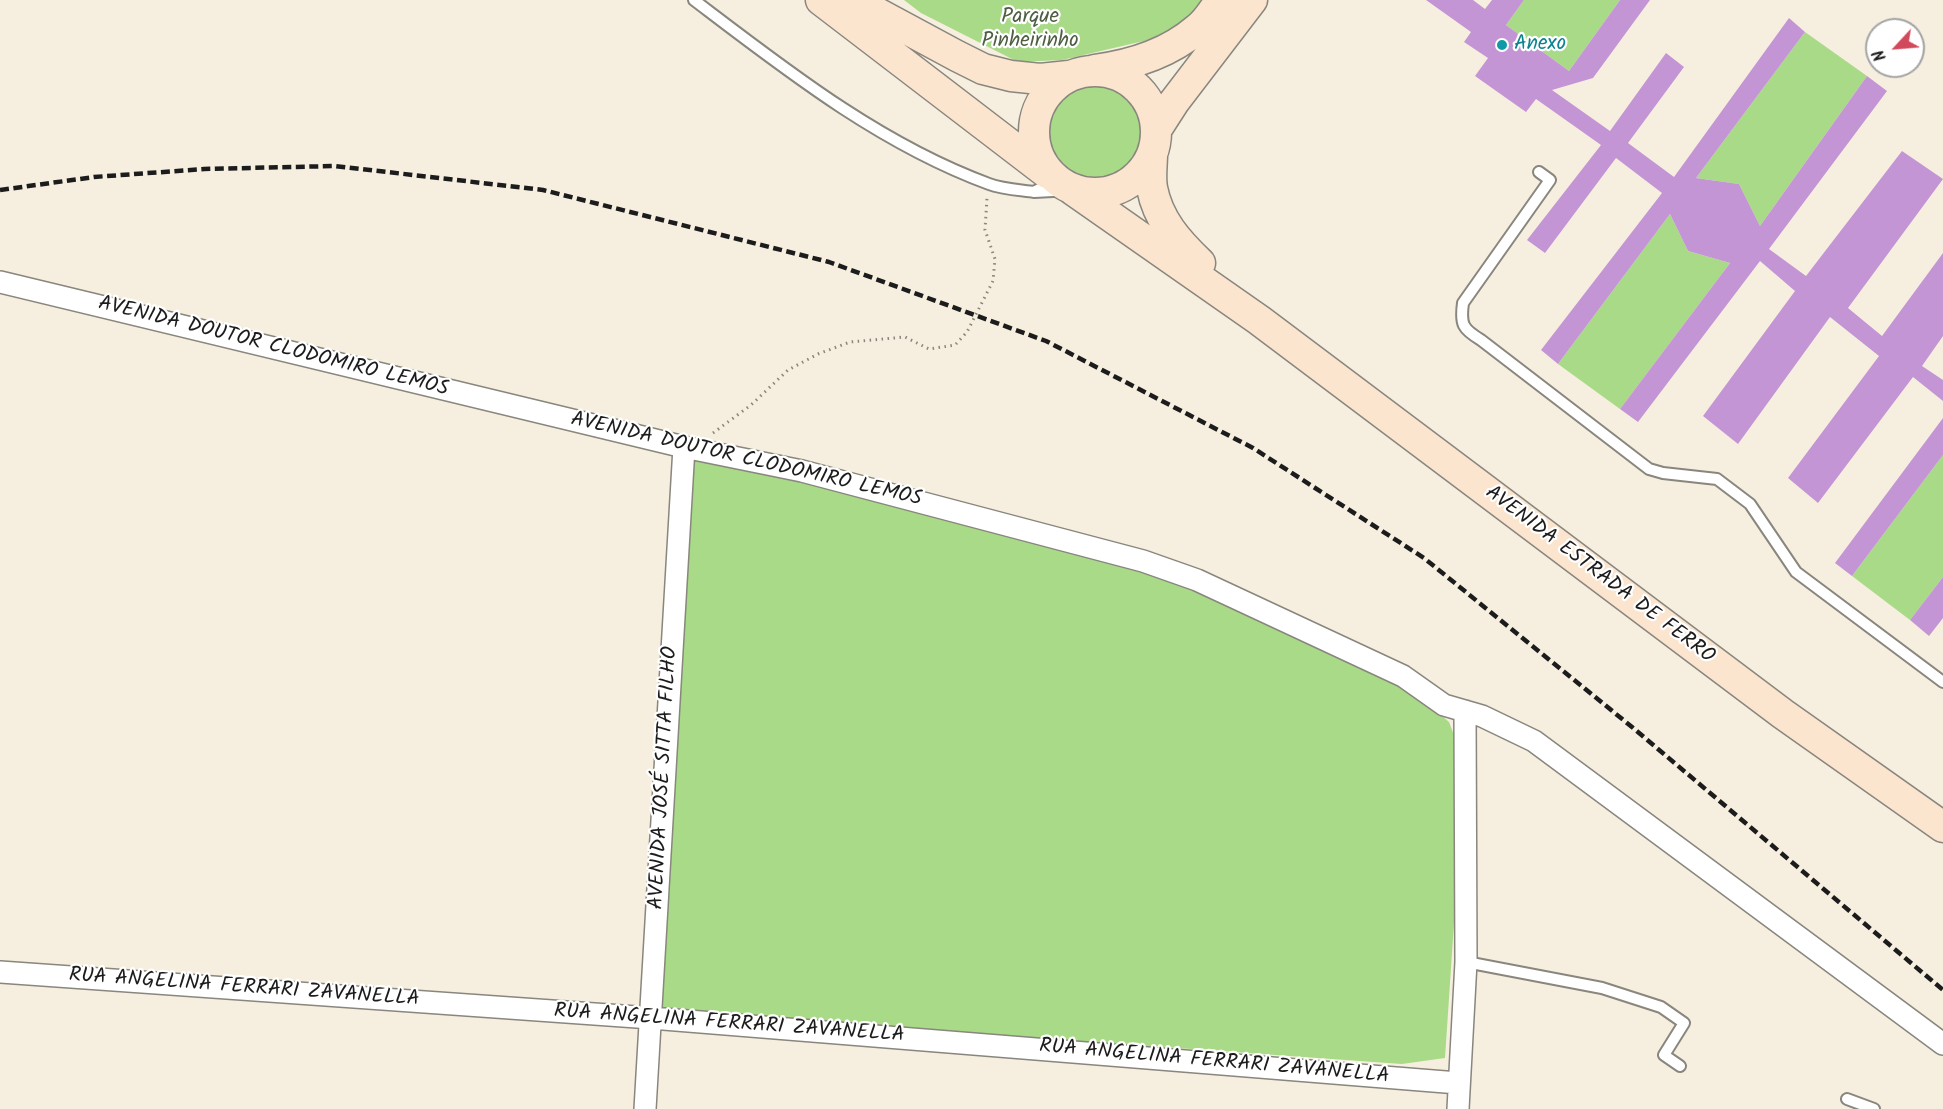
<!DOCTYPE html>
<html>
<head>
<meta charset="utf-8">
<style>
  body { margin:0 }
  #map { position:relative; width:1943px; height:1109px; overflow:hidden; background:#f6efdf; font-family:Kalam,sans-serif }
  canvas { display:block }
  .north { position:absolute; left:1865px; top:18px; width:60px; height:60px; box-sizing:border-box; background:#fff; border:2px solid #a4a4a4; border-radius:50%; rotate:244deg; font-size:16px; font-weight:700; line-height:24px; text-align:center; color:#1c1c1c }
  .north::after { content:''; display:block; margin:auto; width:21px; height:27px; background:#d1495b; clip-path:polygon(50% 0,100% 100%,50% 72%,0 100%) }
</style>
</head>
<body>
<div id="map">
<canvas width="1943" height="1109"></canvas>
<div class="north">N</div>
</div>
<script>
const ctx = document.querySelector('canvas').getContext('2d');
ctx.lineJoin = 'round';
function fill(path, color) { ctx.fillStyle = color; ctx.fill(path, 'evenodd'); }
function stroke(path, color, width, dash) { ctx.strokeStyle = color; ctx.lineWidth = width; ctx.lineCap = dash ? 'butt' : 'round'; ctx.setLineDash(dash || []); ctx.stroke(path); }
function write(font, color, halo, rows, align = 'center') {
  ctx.font = font + ' Kalam,sans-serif'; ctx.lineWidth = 4.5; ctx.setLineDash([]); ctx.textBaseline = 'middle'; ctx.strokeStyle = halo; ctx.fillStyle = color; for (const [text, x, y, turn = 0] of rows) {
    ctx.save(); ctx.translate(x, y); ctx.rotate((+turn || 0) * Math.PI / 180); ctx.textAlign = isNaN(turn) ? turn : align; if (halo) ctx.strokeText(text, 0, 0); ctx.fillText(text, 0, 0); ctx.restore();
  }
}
const green = new Path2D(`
  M904,0h298l-18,23 -36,17 -86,20 -44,2 -97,-49z
  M1524,0h96l-51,71 -63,-46z
  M1805,32l62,44 -107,150 -21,-42 -43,-6z
  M1046 131a48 48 0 1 1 96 0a48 48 0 1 1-96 0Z
  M1670,214l18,37 42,12 -110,146 -62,-45z
  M692,455l107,22 387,104 231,113 32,28 7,18 -1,168 -10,150 -43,6 -745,-53z
  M1943,455v122l-33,43 -58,-44z`);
const building = new Path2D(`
  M1426,0h47l12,9 7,-9h32l-18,25 63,46 51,-71h30l-57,78 -41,12 58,41 56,-78 18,14 -56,76 46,34 115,-159 16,14 -109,146 43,6 21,42 107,-150 20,15 -118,158 37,27 96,-125 41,28 -95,129 34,28 61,-83v83l-21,30 21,14v21l-30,-24 -95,126 -30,-25 91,-122 -49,-39 -92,127 -35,-28 92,-125 -35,-30 -122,161 -18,-13 110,-146 -42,-12 -18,-37 -112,150 -17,-14 121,-157 -46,-35 -71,95 -18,-13 74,-95 -65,-46 -10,13 -51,-36 13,-18 -24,-16 7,-10z
  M1943,418v37l-91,121 -17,-13z
  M1943,577v41l-14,18 -19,-16z`);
const path = new Path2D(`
  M713,433l38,-28 37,-35 30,-16 32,-12 55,-5 24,12 26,-4 12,-13 26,-51 2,-22 -10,-29 2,-32`);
const lane = new Path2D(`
  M694,0c92,70 186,144 295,184 13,5 31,6 45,8
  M1539,172l11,8 -87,123c-3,22 0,26 18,37l168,129 14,4 54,6 33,25 46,68 147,110
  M1053,177l-4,7 -15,8 38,-2
  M1466,962l136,26 59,19 23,16 -20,32 16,11
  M1847,1099l27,10`);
const street = new Path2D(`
  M0,282l684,165 118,24 341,90 54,19 58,27 148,69 41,29 38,11 52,25 409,303
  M0,972l651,46 807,65
  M645,1109l39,-662
  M1458,1109l8,-147 -1,-251`);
const secondary = new Path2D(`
  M821,0l226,173
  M853,0l104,56 26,13 28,7 29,3 29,-3
  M1094,70c38,-5 74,-16 103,-41 10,-7 17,-20 24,-29
  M1034 132a61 61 0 1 1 122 0a61 61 0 1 1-122 0Z
  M1156,130l18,-28 78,-102
  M1152,154c0,11 -2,23 0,34 6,32 26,54 48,75
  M1073,190l186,130 524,394 160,113`);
const rail = new Path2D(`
  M0,190l94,-13 110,-8 131,-3 208,24 286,72 217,79 207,107 171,110 208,169 311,263`);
const markers = [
  [1502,45,6,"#0f9aa8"]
];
const parkNames = [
  ["Parque",1030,18],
  ["Pinheirinho",1030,42]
];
const cultureNames = [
  ["Anexo",1514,45]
];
const streetNames = [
  ["AVENIDA DOUTOR CLODOMIRO LEMOS",273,348,14],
  ["AVENIDA DOUTOR CLODOMIRO LEMOS",746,461,13],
  ["AVENIDA ESTRADA DE FERRO",1599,576,37],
  ["AVENIDA JOSÉ SITTA FILHO",665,778,-87],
  ["RUA ANGELINA FERRARI ZAVANELLA",244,989,4],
  ["RUA ANGELINA FERRARI ZAVANELLA",729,1025,4],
  ["RUA ANGELINA FERRARI ZAVANELLA",1214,1063,5]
];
fill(green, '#a9da88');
fill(building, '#c495d5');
stroke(lane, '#89867e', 14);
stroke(street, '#89867e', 24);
stroke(secondary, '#89867e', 33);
stroke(path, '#89867e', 3, [1.5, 4.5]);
stroke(lane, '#fff', 10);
stroke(street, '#fff', 21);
stroke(secondary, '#fbe5cf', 30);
stroke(rail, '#1c1c1c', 4.5, [9, 4.5]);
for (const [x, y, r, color] of markers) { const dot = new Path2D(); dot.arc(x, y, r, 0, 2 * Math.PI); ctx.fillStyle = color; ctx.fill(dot); stroke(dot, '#fff', 2); }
write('21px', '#4d5e42', '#fff', parkNames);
write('21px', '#0d838f', '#fff', cultureNames, 'left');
write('21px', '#1c1c1c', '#fff', streetNames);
</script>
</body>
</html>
